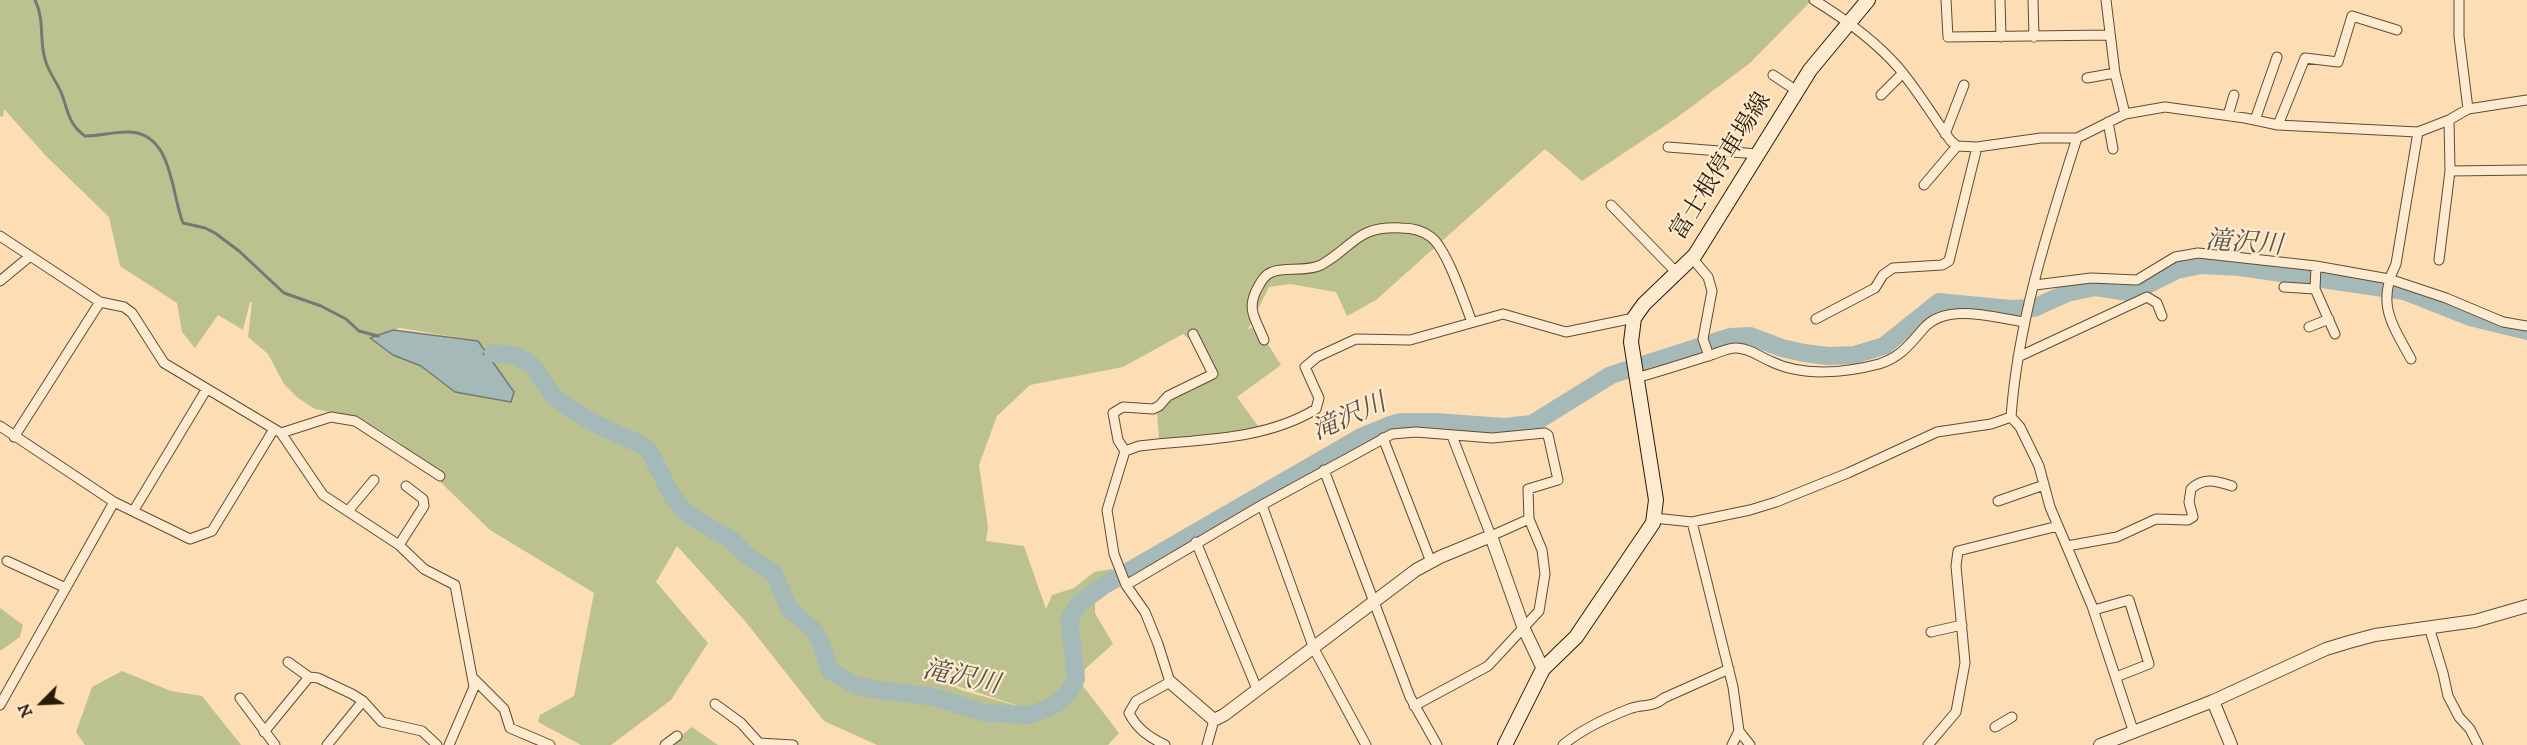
<!DOCTYPE html>
<html>
<head>
<meta charset="utf-8">
<style>
  body { margin:0 }
  #map { position:relative; width:2527px; height:745px; overflow:hidden; background:#fddeb4; font-family:"IM FELL DW Pica",serif }
  canvas { display:block }
  .north { position:absolute; left:12px; top:673px; width:60px; height:60px; -webkit-text-stroke:4px #feeace; paint-order:stroke; rotate:246deg; font-size:16px; font-weight:700; line-height:24px; text-align:center; color:#2a1b0b }
  .north::after { content:''; display:block; margin:auto; width:21px; height:27px; background:#2a1b0b; clip-path:polygon(50% 0,100% 100%,50% 72%,0 100%) }
</style>
</head>
<body>
<div id="map">
<canvas width="2527" height="745"></canvas>
<div class="north">N</div>
</div>
<script>
const ctx = document.querySelector('canvas').getContext('2d');
ctx.lineJoin = 'round';
function fill(path, color) { ctx.fillStyle = color; ctx.fill(path, 'evenodd'); }
function stroke(path, color, width, dash) { ctx.strokeStyle = color; ctx.lineWidth = width; ctx.lineCap = dash ? 'butt' : 'round'; ctx.setLineDash(dash || []); ctx.stroke(path); }
function write(font, color, halo, rows, align = 'center') {
  ctx.font = font + ' "IM FELL DW Pica","Noto Serif JP",serif'; ctx.lineWidth = 4.5; ctx.setLineDash([]); ctx.textBaseline = 'middle'; ctx.strokeStyle = halo; ctx.fillStyle = color; for (const [text, x, y, turn = 0] of rows) {
    ctx.save(); ctx.translate(x, y); ctx.rotate((+turn || 0) * Math.PI / 180); ctx.textAlign = isNaN(turn) ? turn : align; if (halo) ctx.strokeText(text, 0, 0); ctx.fillText(text, 0, 0); ctx.restore();
  }
}
const green = new Path2D(`
  M0,0h1812l-62,63 -75,56 -93,62 -37,-32 -169,151 -29,16 -11,-24 -46,-8 -21,3 -21,42 9,-2 24,38 -44,32 24,33 -102,10 -2,-28 8,-10 44,-26 1,-20 -27,-22 -60,33 -93,18 -33,31 -18,49 9,62 -2,14 38,5 22,63 6,-14 22,-7 20,-16 18,-3 6,10 -23,24v10l18,31 -28,25 -2,17 36,47 -11,12h-231l-53,-24 -79,-100 -68,-75 -21,36 52,61 -37,57 -60,45h-30l-43,-23 2,-7 34,-19 20,-103 -104,-63 -90,-87 -40,-25 -45,-9 -17,-11 -14,-14 -16,-30 -20,-17 4,-35h-2l-7,28 -25,-15 -23,33 -13,-16 -5,-29 -57,-37 -11,-49 -63,-61 -42,-47 -1,8 -3,-1zM400,328l78,13 -23,51 -34,-26 -28,-11 -23,-17zM948,683l80,26 -67,-19z
  M0,608l23,17 -3,12 -20,14z
  M122,671l49,20 31,5 39,49h-156l-9,-13 16,-45z
  M692,727l26,18h-49z`);
const water = new Path2D(`
  M393,330l85,11 36,51 -3,10 -56,-10 -34,-26 -28,-11 -23,-17z`);
const stream = new Path2D(`
  M35,0c10,20 4,39 10,59 3,12 11,22 16,33 7,18 7,32 24,44 14,0 28,-4 42,-4 46,-1 44,62 56,91l22,5 10,5 24,18 45,42 37,13 25,13 13,12 19,5
  M484,354l9,-1`);
const river = new Path2D(`
  M493,353l23,3 15,8 23,33 17,12 27,16 44,20 7,6 23,45 14,17 47,28 15,16 26,16 15,36 26,22 7,15 8,25 25,14 17,4 62,8 51,16 45,2 25,-10 14,-13 7,-13 -7,-59 11,-17 23,-17 258,-149 29,-12 10,-3h35l69,5 28,-3 79,-49 119,-38 20,-1 32,12 22,5 24,3 26,-1 30,-9 55,-44 71,7 24,-1 33,-15 28,-6 33,5 21,-8 28,-14 24,-5 39,2 164,24 66,26 57,14`);
const minor = new Path2D(`
  M1814,0c31,19 59,39 83,66 20,23 36,51 54,75l6,5 20,1 64,-9h36l48,-24 40,-7 80,11 33,7 140,7 31,-12 19,-11 59,-9
  M1946,0l2,37 162,-2
  M2000,0l1,37
  M2033,0l1,37
  M2106,0l9,73 10,41
  M2459,0v36l9,73
  M1773,75l24,16
  M2087,78l28,-5
  M1881,95l22,-22
  M2228,115l6,-20
  M2255,120l22,-63
  M2108,122l5,27
  M2278,125l27,-67 33,4 14,-46 45,14
  M1945,134l19,-49
  M1668,147l90,7
  M2450,171l77,-1
  M1924,185l33,-39
  M1611,205l66,68
  M0,236l100,66 24,5 8,6 32,50 117,70 42,62 76,50 25,24 31,16 19,102 -25,58
  M1692,258l16,19 4,14 -9,48 6,17
  M2439,260l11,-89 -1,-51
  M2316,266l-1,23 20,45
  M0,281l29,-24
  M2035,285l56,-7 46,2 38,-23 23,-4 118,13 73,13 57,19 57,24 24,4
  M2284,287l31,2
  M1816,319l59,-31 8,-13 10,-7 49,-3 7,-4 28,-114
  M2309,327l20,-8
  M1264,340c-8,-21 -18,-30 -7,-51 4,-7 7,-14 15,-17 12,-5 35,0 49,-7 34,-19 34,-39 80,-37 11,0 21,2 30,9 16,12 33,65 41,85
  M2018,357l129,-60 10,6 5,13
  M2411,359c-19,-35 -35,-55 -15,-95l22,-132
  M1636,378c25,-7 50,-15 75,-23 7,-2 18,-8 26,-7 14,1 21,8 33,13 32,16 75,12 109,3 22,-7 31,-20 45,-36 23,-26 71,-10 101,-6
  M2011,417l9,10 19,39 11,41 42,99 42,127
  M0,426l114,76 76,37 22,-8 62,-102
  M281,433l50,-16 24,4 85,55
  M14,437l86,-135
  M1383,438l48,124
  M1125,451l-7,-11 -5,-27 10,-6 30,2 6,-3 9,-10 45,-22 -20,-40
  M1324,470l86,227 27,48
  M1998,501l46,-16
  M1262,505l52,144 52,96
  M134,510l72,-120
  M348,511l26,-31
  M1654,518l38,4 58,-12 26,-8 72,-29 89,-41 54,-8 20,-7c7,-96 37,-188 66,-279
  M1692,522l41,165 6,44 11,14
  M1196,542l61,147
  M399,545l25,-39 -1,-7 -17,-13
  M2067,546l50,-9 39,-18 32,1 5,-3 -4,-15 2,-13c13,-12 25,-8 41,-3
  M7,561l59,27
  M1126,585l136,-80 130,-71 24,-2 76,6 53,-5 3,2 10,45 -30,9 1,30 -38,17 -39,-100
  M2094,610l35,-10 20,64 -33,13
  M2429,627l14,46 5,23 11,21 11,12 8,16
  M1931,632l31,-7
  M288,662l21,15 9,1 34,16 11,7 19,21 40,9 15,14
  M474,679l30,30 6,19 40,17
  M240,698l35,47
  M715,704l26,19 18,20 34,2
  M0,705l114,-203
  M1414,706l74,-40 51,-55 6,-37 -3,-24 -13,-31
  M1995,727l17,-10
  M264,732l45,-55
  M327,745l36,-44
  M665,745l12,-9
  M1165,745c-16,-8 -28,-16 -36,-32l7,-12 34,-19 -12,-38 -13,-32 -19,-27 -12,-31 -7,-44 18,-59 14,-5c59,-7 125,-5 177,-37l3,-11 -14,-31 12,-10 39,-18 54,1 93,-26 63,18 68,-14
  M1207,745l7,-25
  M1563,745c19,-16 43,-27 66,-36 14,-6 22,0 35,-11l65,-29
  M1732,745l7,-14
  M1928,745l28,-33 9,-49 -9,-97 2,-15 100,-25`);
const tertiary = new Path2D(`
  M1170,682l44,38 10,-5 192,-145 24,-13 51,-21 33,93 19,40
  M2213,701l18,44
  M2100,745l113,-44 113,-52 23,-7 26,-7 100,-14 52,-15`);
const secondary = new Path2D(`
  M1505,745l38,-76 33,-32 77,-114 3,-23 -25,-158 3,-24 10,-14 51,-49 115,-185 58,-70`);
const streetNames = [
  ["富士根停車場線",1722,167,-58]
];
const waterNames = [
  ["滝沢川",2244,245,4],
  ["滝沢川",1350,419,-24],
  ["滝沢川",961,679,12]
];
fill(green, '#bcc28f');
fill(water, '#a5b9b9');
stroke(water, '#747a73', 1.5);
stroke(stream, '#747a73', 3);
stroke(river, '#a5b9b9', 18);
stroke(minor, '#5f4c35', 11);
stroke(tertiary, '#5f4c35', 14);
stroke(secondary, '#2a1b0b', 16);
stroke(minor, '#feeace', 9);
stroke(tertiary, '#feeace', 12);
stroke(secondary, '#feeace', 14);
write('24px', '#2a1b0b', '#feeace', streetNames);
write('italic 26px', '#555248', '#feeace', waterNames);
</script>
</body>
</html>
